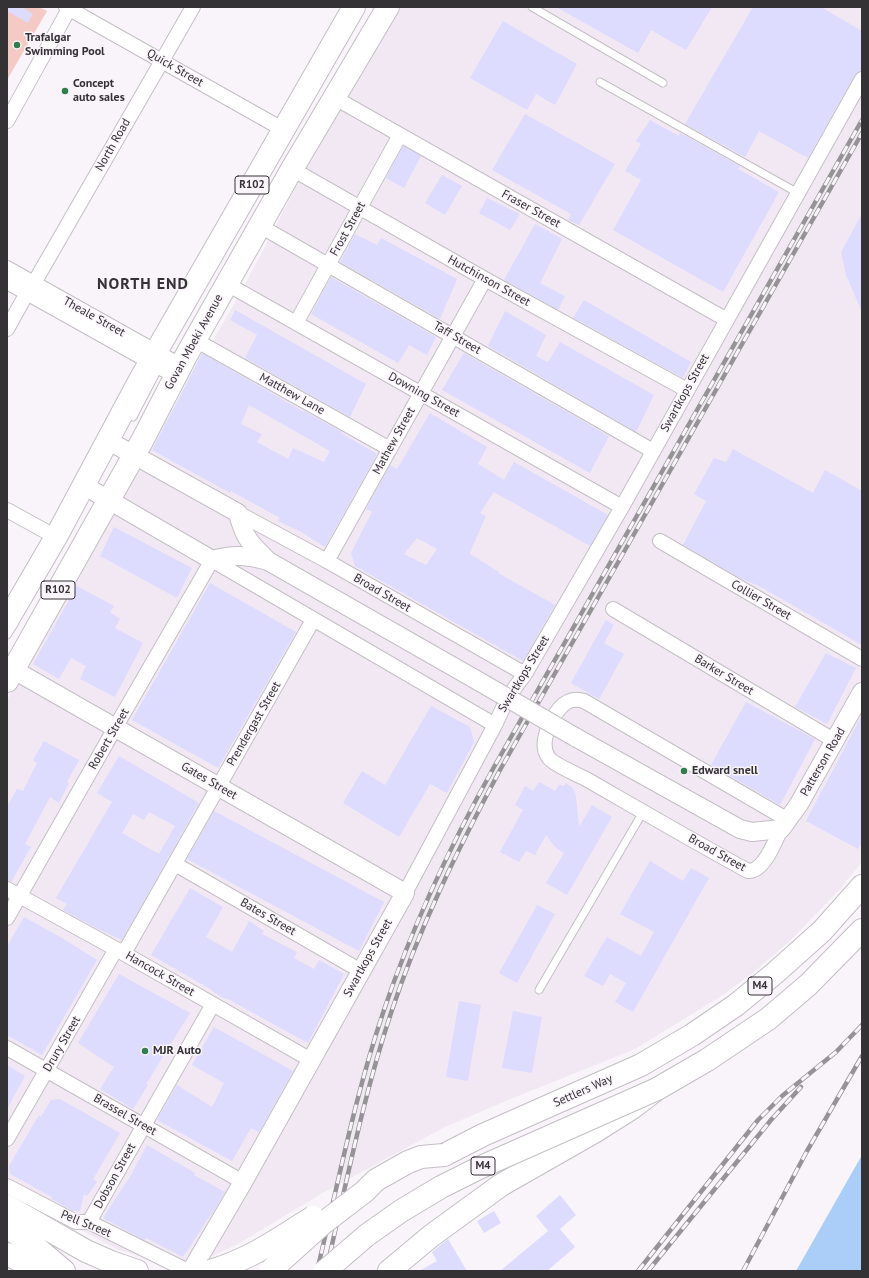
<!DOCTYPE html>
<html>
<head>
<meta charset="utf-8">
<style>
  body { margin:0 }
  #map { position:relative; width:869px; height:1278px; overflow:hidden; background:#f9f4fa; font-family:"PT Sans",sans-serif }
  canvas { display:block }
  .frame { position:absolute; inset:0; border:8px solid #343234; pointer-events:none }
</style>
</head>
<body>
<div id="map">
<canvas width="869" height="1278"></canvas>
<div class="frame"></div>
</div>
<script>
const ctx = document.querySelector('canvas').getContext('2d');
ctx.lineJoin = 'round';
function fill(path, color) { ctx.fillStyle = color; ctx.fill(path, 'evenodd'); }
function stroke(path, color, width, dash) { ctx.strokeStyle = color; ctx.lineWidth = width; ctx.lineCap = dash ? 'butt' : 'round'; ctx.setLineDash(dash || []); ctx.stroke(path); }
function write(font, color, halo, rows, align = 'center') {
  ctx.font = font + ' "PT Sans",sans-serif'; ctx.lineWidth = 3; ctx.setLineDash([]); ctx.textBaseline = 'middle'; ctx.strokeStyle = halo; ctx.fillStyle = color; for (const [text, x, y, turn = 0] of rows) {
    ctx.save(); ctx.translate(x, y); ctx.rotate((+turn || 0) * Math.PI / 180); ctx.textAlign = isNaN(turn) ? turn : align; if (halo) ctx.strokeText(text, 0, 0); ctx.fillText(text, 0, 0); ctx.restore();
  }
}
const built = new Path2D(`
  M396,7h466v855l-22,27 -49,51 -36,31 -32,24 -88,54 -122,49 -68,29 -124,67 -83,50 -39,18 -53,-4 -30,-9 -109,-59v-490l107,-190 127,-218 99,-189z`);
const green = new Path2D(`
  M7,7h32l8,4 -40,69z`);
const water = new Path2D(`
  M862,1155v116h-66z`);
const building = new Path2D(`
  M7,7h15l11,7 -5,9 -21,-12z
  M556,7h156l-26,43 -35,-20 -13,23z
  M753,7h68l41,24v38l-7,6 -47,83 -49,-27 -14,26 -60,-33z
  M503,21l74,43 -22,41 -19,-11 -9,16 -57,-32z
  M525,114l90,50 -36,61 -11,-5 3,-6 -79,-44z
  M650,120l29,16 1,-3 60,33 -2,3 41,23 -56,100 -110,-62 28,-50 -16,-9 16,-27 -5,-3z
  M403,146l18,10 -17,32 -18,-10z
  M442,175l20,11 -17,29 -20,-12z
  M487,198l33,16 -10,16 -31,-17z
  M862,214v98l-16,-37 -5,-23z
  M535,224l27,15 -22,44 25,13 -7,14 -54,-30z
  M355,234l22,11 4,-7 76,41 -17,40 -100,-57z
  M331,277l105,60 -9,18 -18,-10 -11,18 -87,-49z
  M584,300l107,62 -8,16 -110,-60z
  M235,310l131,74 -16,33 -105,-59 12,-23 -27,-15z
  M505,311l41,24 -10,21 12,6 12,-20 94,53 -18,37 -148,-86z
  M202,353l102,59v-1l38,21 -1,1 36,21 -52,93 -24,-15 -23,-11 2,-3 -49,-27 -1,2 -78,-43zM249,405l81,46 -6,11 -31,-14 -5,11 -31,-17 5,-8 -21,-10z
  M464,353l145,83 -19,37 -148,-83z
  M430,413l57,34 -9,17 26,16 10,-18 94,53 -18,31 -96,-54 -14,21 6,3 -13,29 -3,9 29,18 -1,1 57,32 -32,56 -168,-95 -4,-13 21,-41 -6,-3 24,-44 7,4zM417,538l20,11 -11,16 -22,-11z
  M733,449l80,44 12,-23 37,21v154l-101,-58 -21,-9 -57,-33 23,-44 -12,-7 20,-36 12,4z
  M114,527l78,41 -15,30 -77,-42z
  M210,583l86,49 -78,136 -86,-48z
  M77,586l37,20 -4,6 10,7 -5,9 28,15 -28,54 -35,-18 6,-13 -15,-8 -12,21 -26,-15z
  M606,620l8,5 -10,18 20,11 -25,45 -28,-16z
  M826,653l30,15 -29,56 -32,-17z
  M746,702l69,37 -35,66 -69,-40z
  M431,706l39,21 4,15 -27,51 -17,-9 -31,53 -56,-34 19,-32 23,14z
  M862,715v126l-4,8 -52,-28z
  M44,741l35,19 -12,22 2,1 -10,20 -9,-6 -25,47 6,3 -20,35 -4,-1v-74l10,-18 6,2 14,-28 -4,-3z
  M119,756l80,47 -77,137 -26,-12 -33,-18 4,-6 -11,-6 56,-96 -15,-9zM149,812l26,14 -16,28 -37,-21 11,-19 11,6z
  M539,782l16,9 4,-6 5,1 2,-3 7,5 3,8 3,31 13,-22 20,12 -45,78 -21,-12 18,-30 -8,-5 -10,-13 -11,20 -9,-4 -7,11 -19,-10 23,-42 -8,-5 10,-19 8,5z
  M214,811l170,91 -25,49 -172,-92z
  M650,861l33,20 8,-13 18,10 -76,134 -18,-10 11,-19 -16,-9 -7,12 -19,-10 23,-39 34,19 13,-24 -34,-18z
  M190,888l33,19 -17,30 26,15 17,-31 15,10 -2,3 35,18 -3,6 20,11 5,-9 25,14 -36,69 -82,-45 -1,1 -13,-8v-1l-61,-35z
  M537,905l18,9 -38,69 -18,-10z
  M24,917l38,21 35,22 -55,95 -35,-20v-89z
  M119,974l71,39 -44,71 2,1 -15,24 -33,-20 14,-22 -36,-24z
  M459,1001l22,4 -13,76 -22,-4z
  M513,1011l29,6 -10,56 -30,-5z
  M214,1027l79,44 -34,61 -8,-4 -19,33 -75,-41 20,-35 35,22 12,-24 -32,-18z
  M7,1065l18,11 -18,33z
  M60,1099l60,34 -27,46 4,3 -10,14 -3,-2 -4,17h-7l-16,-9 -6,-3 1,-2 -42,-23 -1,-8 30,-51 2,2 10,-17z
  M147,1145l48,28 -1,2 31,17 -13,22h-1l-28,43 -37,-19 -2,2 -41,-22 28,-43z
  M560,1195l16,20 -16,14 15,18 -28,24h-47l48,-40 -12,-15z
  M494,1211l7,12 -17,10 -7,-12z
  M448,1239l19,32h-48l18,-10 -5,-9z`);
const service = new Path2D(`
  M532,7l131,76
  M600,82l198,111
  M133,417l24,-46
  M7,635l7,-11
  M539,990l104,-178`);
const minor = new Path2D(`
  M66,7l218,123
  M335,98l392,222
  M7,121l62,-112
  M292,169l193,110 202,111
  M260,226l393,225
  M7,268l173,97
  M7,282l168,94
  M34,283l159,-276
  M227,284l395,223
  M296,323l104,-188
  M7,329l20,-36
  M195,340l195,109
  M7,510l49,27
  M238,513l89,48 198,113
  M660,541l202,118
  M327,561l158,-282
  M613,609l222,132
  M781,829c-6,12 -17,43 -33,42 -55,-30 -108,-61 -162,-92 -8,-4 -33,-15 -37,-21 -11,-14 1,-38 11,-50 7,-8 14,-10 24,-7l204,119
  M175,864l186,107
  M7,889l109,60 195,111
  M405,893l90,-168 13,-28 17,-23 97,-167 240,-428
  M7,918l108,-190 97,-168 283,165
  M124,953l189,-333
  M7,1048l236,134
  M7,1139l109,-190
  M7,1186l69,36h13l99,49
  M89,1222l124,-218`);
const tertiary = new Path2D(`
  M107,440l131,73c6,25 12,30 30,48
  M83,485l129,75c22,-6 35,-5 56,1l212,121
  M14,670l391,223 -162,289 -52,89
  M575,737l165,92 12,3 29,-3 18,-25 63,-112`);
const primary = new Path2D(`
  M7,621l49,-84 85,-159 213,-371
  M7,681l135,-240 45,-87 105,-185 96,-162`);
const motorway = new Path2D(`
  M444,1155l39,-20 158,-70 51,-30 44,-30 39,-32 47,-42 40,-45
  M7,1206l79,45 25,11 26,9
  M7,1227l30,21 27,23
  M7,1254l33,17
  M389,1271l42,-35 70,-51 93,-53 38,-24 25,-19 50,-29 61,-41 40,-34 54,-55`);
const rail = new Path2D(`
  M317,1271c21,-87 38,-176 67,-261 29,-86 66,-164 110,-243l368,-647
  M326,1271c20,-86 37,-174 65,-258 28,-85 67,-164 109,-243l362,-637
  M638,1271l120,-151 24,-24 54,-44 26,-27
  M648,1271l123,-151 30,-33
  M743,1271l64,-120 55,-95`);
const tertiaryBridge = new Path2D(`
  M480,682l95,55`);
const motorwayBridge = new Path2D(`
  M210,1271c39,-11 70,-33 103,-54
  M270,1271l52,-47 42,-32 12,-12 32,-18 13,-5 23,-2
  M325,1271l42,-36 34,-24 40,-24 40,-20 176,-78`);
const markers = [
  [17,45,4,"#317d4c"],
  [65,91,4,"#317d4c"],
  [684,771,4,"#317d4c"],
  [145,1051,4,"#317d4c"]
];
const shields = [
  [252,185,34],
  [58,590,34],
  [760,986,24],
  [483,1166,24]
];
const shieldNames = [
  ["R102",252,185],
  ["R102",58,590],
  ["M4",760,986],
  ["M4",483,1166]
];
const poiNames = [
  ["Trafalgar",25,38],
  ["Swimming Pool",25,52],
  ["Concept",73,84],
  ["auto sales",73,98],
  ["Edward snell",692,771],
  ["MJR Auto",153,1051]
];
const streetNames = [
  ["Quick Street",175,68,30],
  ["North Road",113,145,-60],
  ["Fraser Street",531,209,29],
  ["Frost Street",348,229,-61],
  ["Hutchinson Street",489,281,29],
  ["Theale Street",94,317,29],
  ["Taff Street",457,338,30],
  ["Govan Mbeki Avenue",194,342,-61],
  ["Swartkops Street",685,393,-61],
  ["Matthew Lane",292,394,29],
  ["Downing Street",424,395,29],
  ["Mathew Street",394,441,-61],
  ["Broad Street",382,593,30],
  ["Collier Street",761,600,30],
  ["Swartkops Street",524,674,-59],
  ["Barker Street",724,675,31],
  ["Prendergast Street",254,724,-60],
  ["Robert Street",109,739,-60],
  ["Patterson Road",823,762,-60],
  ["Gates Street",209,781,30],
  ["Broad Street",717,853,29],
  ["Bates Street",268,917,30],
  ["Swartkops Street",368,958,-61],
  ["Hancock Street",160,974,30],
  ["Drury Street",62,1044,-60],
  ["Settlers Way",583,1091,-24],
  ["Brassel Street",125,1115,30],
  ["Dobson Street",115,1176,-61],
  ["Pell Street",86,1224,22]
];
const districtNames = [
  ["NORTH END",143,284]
];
fill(built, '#f2e8f4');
fill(green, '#f6cac4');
fill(water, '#abcef8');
fill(building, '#dddbfe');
stroke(service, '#c3bfc4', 9);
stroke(minor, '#c3bfc4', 16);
stroke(tertiary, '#c3bfc4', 20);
stroke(primary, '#c3bfc4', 24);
stroke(motorway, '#c3bfc4', 24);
stroke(service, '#fff', 7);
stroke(minor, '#fff', 14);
stroke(tertiary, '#fff', 18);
stroke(primary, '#fff', 22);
stroke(motorway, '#fff', 22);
stroke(rail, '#969397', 4.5);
stroke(rail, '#f9f4fa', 3, [9]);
stroke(tertiaryBridge, '#c3bfc4', 20, []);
stroke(motorwayBridge, '#c3bfc4', 24, []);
stroke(tertiaryBridge, '#fff', 18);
stroke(motorwayBridge, '#fff', 22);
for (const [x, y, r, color] of markers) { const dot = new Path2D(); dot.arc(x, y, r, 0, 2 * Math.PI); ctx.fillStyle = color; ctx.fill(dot); stroke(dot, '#f9f4fa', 1.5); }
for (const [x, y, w] of shields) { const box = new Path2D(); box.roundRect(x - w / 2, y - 9, w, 18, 3); ctx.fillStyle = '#f9f4fa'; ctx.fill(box); stroke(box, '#343234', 1); }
write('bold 11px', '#343234', null, shieldNames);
write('bold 12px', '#343234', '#f9f4fa', poiNames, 'left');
write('12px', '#343234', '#f9f4fa', streetNames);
ctx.letterSpacing = '1px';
write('bold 16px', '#343234', '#f9f4fa', districtNames);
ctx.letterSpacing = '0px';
</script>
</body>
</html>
